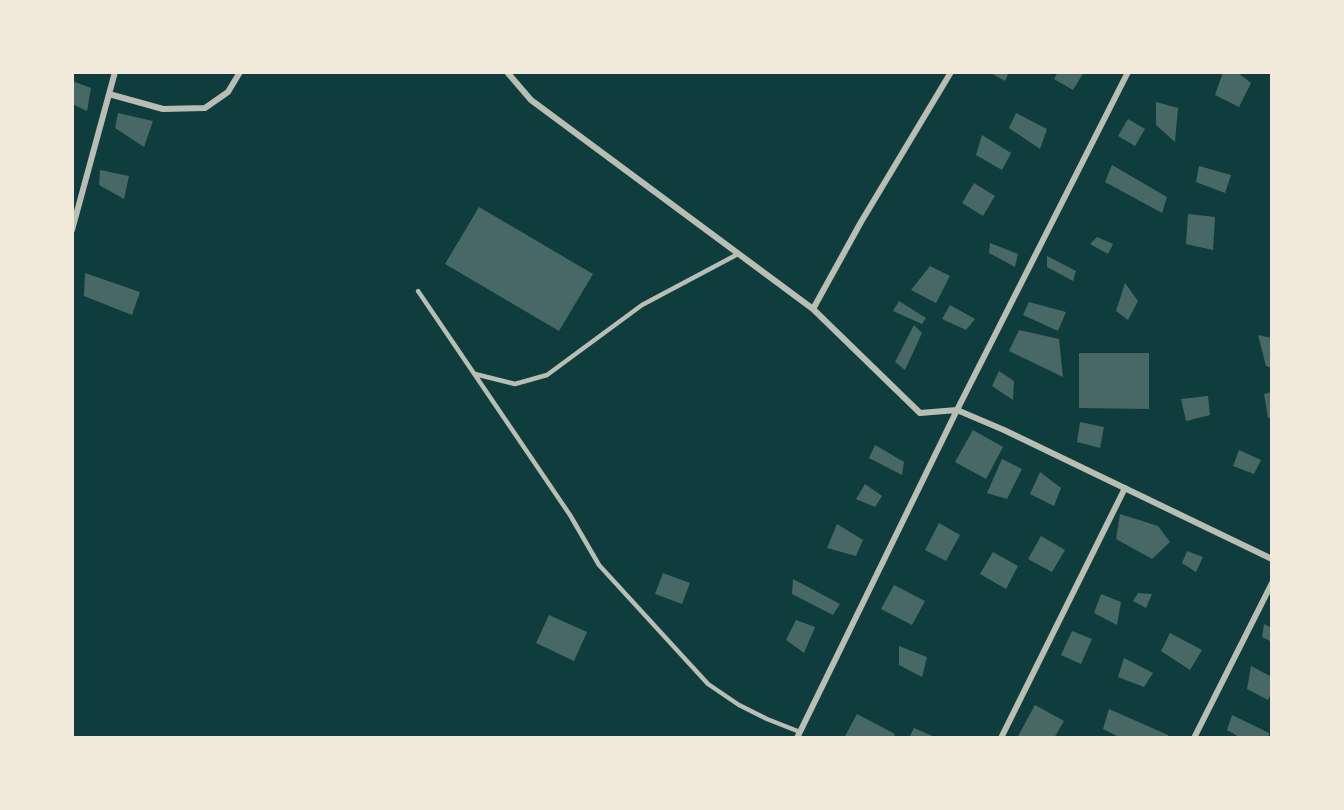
<!DOCTYPE html>
<html>
<head>
<meta charset="utf-8">
<style>
  body { margin:0 }
  #map { position:relative; width:1344px; height:810px; overflow:hidden; background:#0f3d3e; font-family:"DM Sans",sans-serif }
  canvas { display:block }
  .frame { position:absolute; inset:0; border:74px solid #f1e9da; pointer-events:none }
</style>
</head>
<body>
<div id="map">
<canvas width="1344" height="810"></canvas>
<div class="frame"></div>
</div>
<script>
const ctx = document.querySelector('canvas').getContext('2d');
ctx.lineJoin = 'round';
function fill(path, color) { ctx.fillStyle = color; ctx.fill(path, 'evenodd'); }
function stroke(path, color, width, dash) { ctx.strokeStyle = color; ctx.lineWidth = width; ctx.lineCap = dash ? 'butt' : 'round'; ctx.setLineDash(dash || []); ctx.stroke(path); }
const building = new Path2D(`
  M989,72h20l-4,9z
  M1058,72h26l-11,18 -19,-11z
  M1223,72h14l14,11 -12,24 -24,-12z
  M72,81l19,7 -4,23 -15,-7z
  M1156,102l22,6 -3,34 -19,-17z
  M118,113l35,8 -9,26 -29,-19z
  M1016,113l31,16 -7,20 -31,-21z
  M1128,119l17,10 -10,17 -17,-10z
  M982,135l29,18 -9,17 -26,-15z
  M1112,165l55,32 -5,16 -57,-31z
  M1199,166l32,9 -6,18 -29,-11z
  M100,170l29,6 -5,23 -25,-14z
  M974,183l21,13 -12,20 -21,-13z
  M479,207l114,67 -34,57 -114,-67z
  M1188,214l27,3 -2,33 -27,-6z
  M1097,237l16,7 -5,10 -18,-10z
  M990,243l28,11 -3,13 -26,-14z
  M1047,256l29,15 -3,10 -26,-14z
  M930,266l20,10 -14,27 -25,-13z
  M85,273l55,19 -8,23 -48,-19z
  M1125,283l13,18 -10,19 -12,-9z
  M899,301l27,17 -4,6 -29,-13z
  M1029,302l37,10 -8,19 -35,-16z
  M950,305l25,14 -9,11 -24,-11z
  M914,325l8,8 -17,37 -10,-8z
  M1019,330l40,9 4,38 -54,-26z
  M1258,335l14,3v30l-6,-2z
  M1079,353h70v56l-70,-1z
  M999,371l15,10 -1,19 -21,-14z
  M1272,392v26h-4l-4,-24z
  M1208,396l2,19 -24,6 -5,-22z
  M1080,422l24,5 -4,21 -23,-6z
  M973,430l30,17 -17,32 -31,-17z
  M875,445l29,17 -2,13 -33,-17z
  M1239,450l22,10 -7,14 -21,-8z
  M1002,459l20,10 -15,30 -20,-6z
  M1040,472l21,16 -7,18 -24,-12z
  M865,484l17,12 -7,11 -19,-8z
  M1120,514l38,12 12,16 -18,17 -36,-20z
  M939,523l21,12 -14,26 -21,-11z
  M837,524l26,16 -7,16 -29,-8z
  M1041,536l24,14 -13,22 -24,-13z
  M1187,551l16,6 -7,15 -14,-9z
  M993,552l25,14 -12,23 -26,-15z
  M663,573l27,10 -8,21 -27,-10z
  M793,579l47,25 -7,11 -41,-21z
  M894,585l31,16 -13,24 -31,-16z
  M1138,593l14,1 -6,14 -13,-7z
  M1101,594l20,8 -4,23 -23,-12z
  M549,615l38,17 -13,29 -38,-18z
  M796,620l19,7 -11,26 -18,-13z
  M1264,624l8,4v14l-10,-5z
  M1072,631l20,8 -11,25 -20,-9z
  M1170,633l32,17 -12,20 -29,-19z
  M899,646l28,11 -5,20 -23,-12z
  M1124,658l29,15 -9,14 -26,-10z
  M1251,666l21,11v14l-4,9 -21,-11z
  M1035,705l29,16 -10,17h-37z
  M1109,709l59,26v3h-47l-18,-9z
  M857,714l38,20 -2,4h-49z
  M1232,715l37,18v5h-28l-14,-8z
  M914,728l23,10h-28z`);
const service = new Path2D(`
  M418,291l152,224 29,50 109,119 31,21 28,14 33,13
  M475,374l40,10 32,-9 95,-70 96,-51`);
const minor = new Path2D(`
  M507,72l24,28 282,209 107,104 37,-3 47,20 268,129
  M109,94l54,15 42,-1 23,-16 12,-20
  M72,230l43,-158
  M813,309l48,-87 90,-150
  M797,738l160,-328 171,-338
  M1001,738l124,-250
  M1194,738l78,-155`);
fill(building, '#486865');
stroke(service, '#b8beb3', 4.5);
stroke(minor, '#b8beb3', 6);
</script>
</body>
</html>
